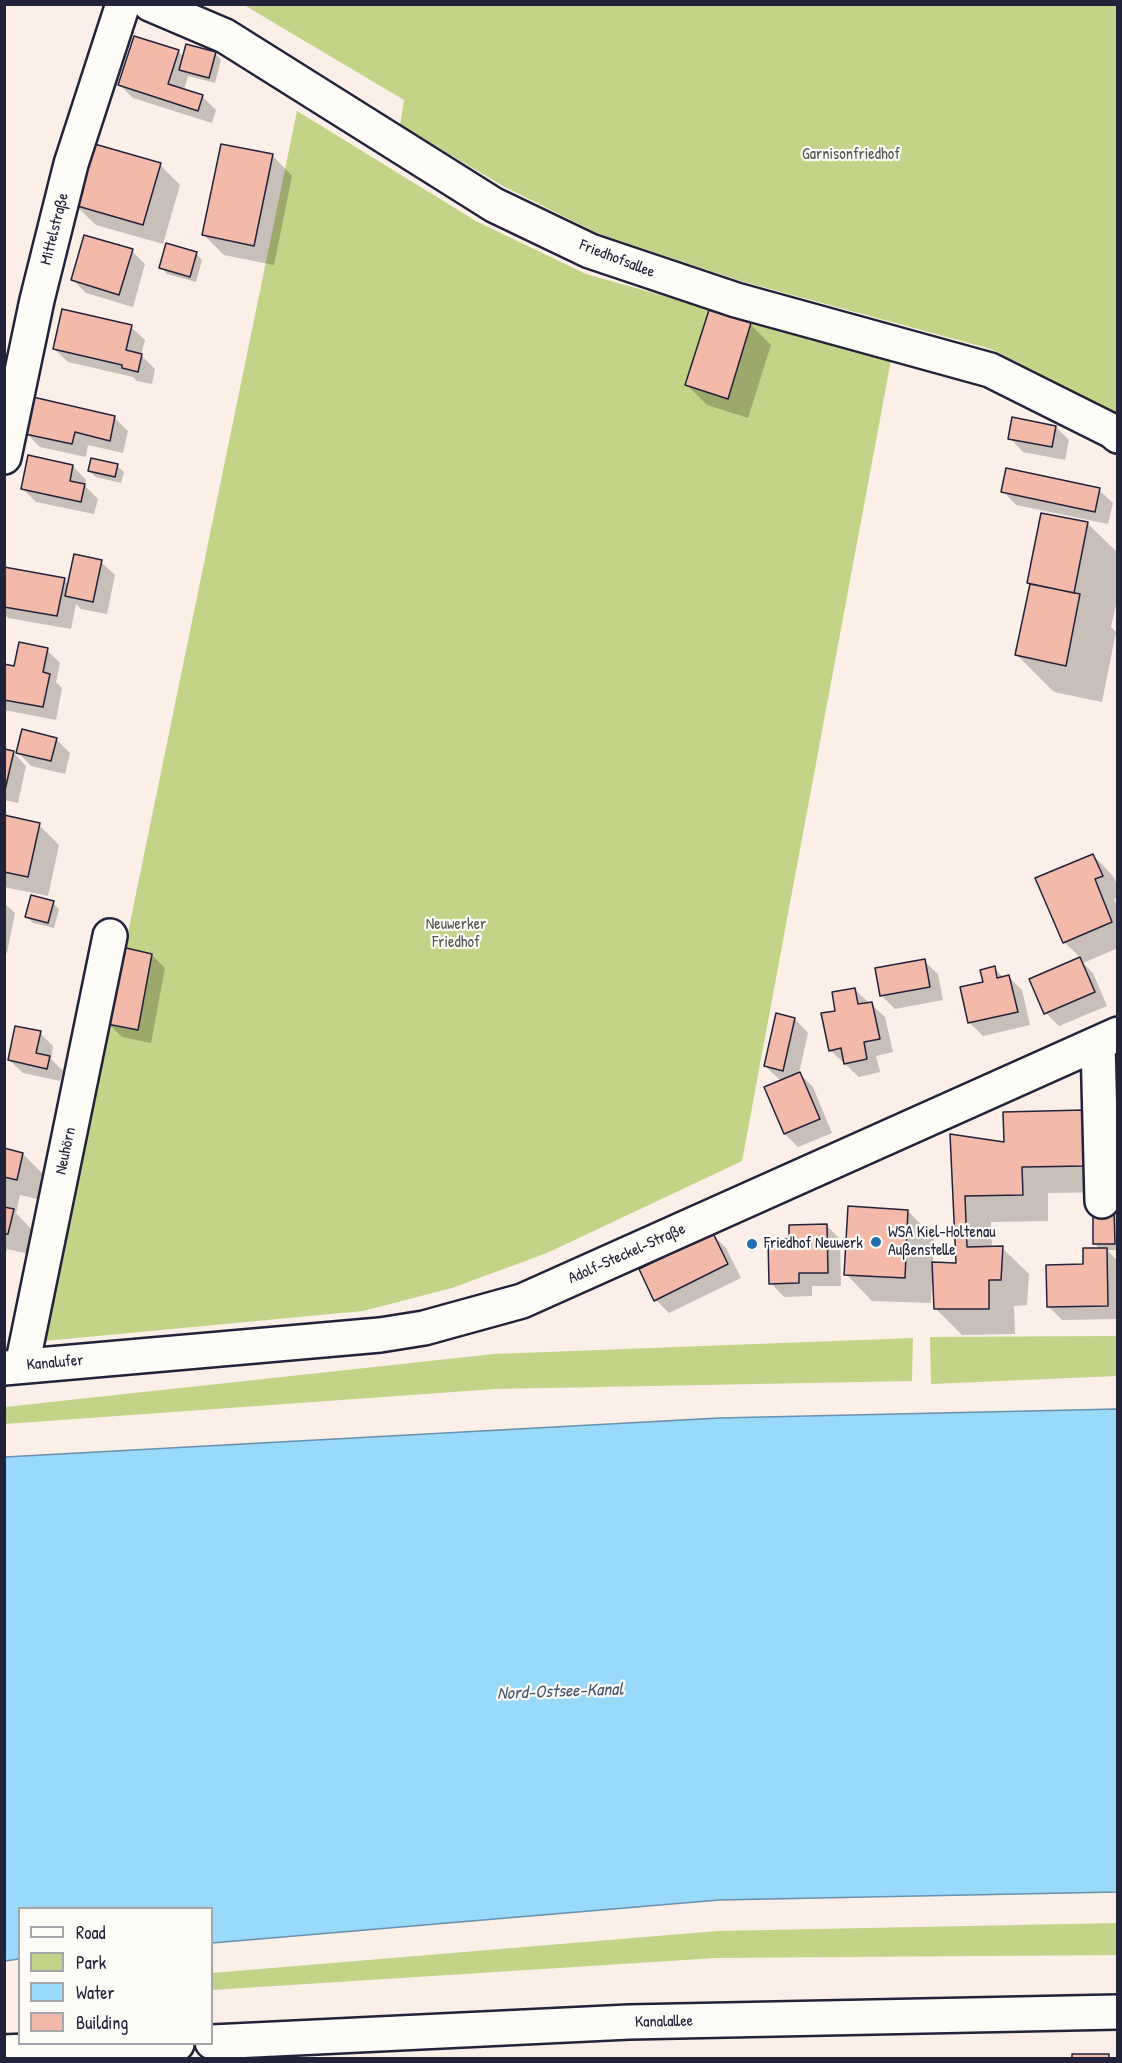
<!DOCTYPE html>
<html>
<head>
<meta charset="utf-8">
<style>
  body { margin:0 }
  #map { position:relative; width:1122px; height:2063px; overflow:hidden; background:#fbefe7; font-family:"Patrick Hand",sans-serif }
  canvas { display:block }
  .frame { position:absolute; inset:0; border:6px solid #22223b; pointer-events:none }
  .legend { position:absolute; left:18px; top:1907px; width:195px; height:138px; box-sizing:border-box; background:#fdfcf7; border:2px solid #a5a5ac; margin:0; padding:8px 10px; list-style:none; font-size:18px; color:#22223b }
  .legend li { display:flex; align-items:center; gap:12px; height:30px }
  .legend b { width:30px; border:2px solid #a5a5ac }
</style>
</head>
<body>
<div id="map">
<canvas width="1122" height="2063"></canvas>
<div class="frame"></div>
<ul class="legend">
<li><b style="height:8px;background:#fdfcf7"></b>Road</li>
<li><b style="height:16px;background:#c3d388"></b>Park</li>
<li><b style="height:16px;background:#99d9fa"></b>Water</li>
<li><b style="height:16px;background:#f3baa9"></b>Building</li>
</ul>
</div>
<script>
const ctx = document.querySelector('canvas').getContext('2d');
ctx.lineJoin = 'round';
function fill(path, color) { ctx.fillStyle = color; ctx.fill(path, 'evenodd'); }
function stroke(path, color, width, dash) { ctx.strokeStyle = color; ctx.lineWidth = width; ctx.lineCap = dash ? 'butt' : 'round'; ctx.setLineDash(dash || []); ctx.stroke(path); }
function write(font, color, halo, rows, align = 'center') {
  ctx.font = font + ' "Patrick Hand",sans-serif'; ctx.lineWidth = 4.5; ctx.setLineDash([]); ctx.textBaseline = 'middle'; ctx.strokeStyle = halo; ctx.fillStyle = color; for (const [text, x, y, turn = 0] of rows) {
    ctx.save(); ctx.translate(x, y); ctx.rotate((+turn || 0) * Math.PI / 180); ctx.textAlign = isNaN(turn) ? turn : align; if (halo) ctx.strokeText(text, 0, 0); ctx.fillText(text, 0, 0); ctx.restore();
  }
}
const green = new Path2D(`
  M244,5h873v408l-126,-64 -250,-68 -142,-47 -96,-48 -103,-61 4,-25z
  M297,111l179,110 110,53 305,86 -149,801 -195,92 -95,35 -89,23 -319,30z
  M1117,1336v40l-186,8 -1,-47z
  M913,1338l-1,43 -417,8 -490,35v-17l489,-53z
  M1117,1923v32l-401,3 -504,32v-17l505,-42z`);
const water = new Path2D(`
  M1117,1409v483l-398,8 -507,43v-35h-192l-1,51 -14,2v-504l714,-39z`);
const shadow = new Path2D(`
  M178,52l6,5 31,-4 6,7 -6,23 -27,-7 -4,14 19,7 13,13 -4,13 -79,-25 -13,-13z
  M272,155l20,21 -18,89 -50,-10 -20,-20z
  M160,165l20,20 -17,59 -67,-19 -21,-20z
  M132,251l13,13 -12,43 -47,-14 -13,-13z
  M196,253l6,7 -6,22 -29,-8 -6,-7z
  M710,312l41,13 20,20 -23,73 -41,-13 -20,-20z
  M131,327l14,13 -4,15 14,14 -3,15 -15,-3 -4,-4 -65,-15 -14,-13z
  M114,417l14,14 -5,22 -35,-8 -2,12 -46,-10 -14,-14z
  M1056,427l13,13 -4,20 -42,-8 -13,-14z
  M73,466l13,14 -1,6 13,13 -4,15 -58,-12 -13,-13z
  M117,466l7,6 -3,11 -25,-6 -7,-6z
  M1099,490l14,13 -5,21 -92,-19 -13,-14z
  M1088,524l30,29v43l-7,31 5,5 -14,70 -48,-10 -37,-37 14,-69 -3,-3z
  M101,562l14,13 -8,39 -26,-5 -5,-5 -5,25 -63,-11 -4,-4v-45l60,11 5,5z
  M47,650l13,13 -4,19 6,6 -6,32 -52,-10v-44l11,2z
  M56,739l14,14 -5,21 -34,-8 -13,-14z
  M4,751l9,1 13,14 -8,37 -14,-3z
  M4,817l35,8 20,20 -11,51 -44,-9z
  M1093,855l20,21 5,10v12l-4,1 4,10v39l-35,15 10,10 14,33 -48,20 -13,-13 -15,-33 50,-22 -17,-16z
  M4,903l11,10 -8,40 -3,-1z
  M53,903l6,6 -5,19 -21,-5 -6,-6z
  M152,955l13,13 -14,75 -29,-6 -14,-14z
  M924,961l14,13 5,26 -48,9 -14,-14z
  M994,968l10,10 5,-1 13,13 8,35 -47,11 -13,-13 15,-40z
  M854,989l31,28 8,35 -17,4 4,16 -21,5 -29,-27 7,-38z
  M795,1019l13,14 -9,40 14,14 19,46 -34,14 -13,-13 -19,-46 18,-8 -5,-1 -14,-13z
  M40,1033l13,13 -2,13 12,12 -3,10 -37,-8 -14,-13z
  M1083,1111l29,81 -64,1v28l-57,1 1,26h10l27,26 -2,31 -13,1 1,28 -53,1 -26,-26 -2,-29h-2l-1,23 -59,-2 -26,-27 62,-63 26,27 -1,25 25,1 -6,-128 53,8z
  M4,1150l19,4 20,20 -6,25 -17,-4 -4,18 17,18 -5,23 -21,-5 -3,12z
  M1113,1211l5,4v35h-11l11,11v58l-56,1 -14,-14 53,-56 -6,-6z
  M827,1226l13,13 1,47h-29v10l-28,1 -13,-14 20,-43z
  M713,1235l13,13 15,30 -72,35 -13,-13z
  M1108,2055l3,3h-37l-1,-2z`);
const building = new Path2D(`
  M134,36l45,14 -11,34 35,11 -5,16 -80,-26z
  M186,44l30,8 -7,26 -30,-8z
  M91,143l70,20 -18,62 -69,-20z
  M221,144l52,10 -19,92 -52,-11z
  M84,235l49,14 -14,46 -48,-15z
  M166,243l31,9 -7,25 -31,-9z
  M62,309l70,16 -6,25 16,4 -4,18 -16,-4v-3l-69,-16z
  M709,310l42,13 -23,76 -43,-14z
  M33,397l82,19 -5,25 -35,-9 -3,12 -47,-10z
  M1012,417l44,9 -4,21 -44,-8z
  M28,455l45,10 -3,16 15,3 -4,18 -60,-13z
  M91,458l27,6 -3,13 -27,-6z
  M1006,468l94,20 -5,24 -94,-20z
  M1041,513l47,9 -14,71 -47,-10z
  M74,554l28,6 -9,42 -28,-6z
  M4,567l61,11 -8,38 -53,-9z
  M1030,584l50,10 -14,72 -51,-11z
  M19,642l29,6 -5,24 7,2 -7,33 -39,-7v-36l10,2z
  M22,729l35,9 -6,23 -35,-8z
  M4,749l10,2 -9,39h-1z
  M4,815l36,8 -12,54 -24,-5z
  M1093,854l10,22 -8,3 17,43 -49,21 -28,-65z
  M31,895l23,6 -6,22 -23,-6z
  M122,947l30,7 -14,76 -31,-6z
  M1080,957l15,35 -51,22 -15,-35z
  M925,959l5,28 -50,9 -5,-28z
  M995,966l2,12 12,-3 9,37 -50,11 -8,-36 23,-5 -3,-12z
  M855,988l3,16 14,-2 8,37 -16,3 3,17 -23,5 -3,-16 -12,3 -8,-38 14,-2 -3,-19z
  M776,1013l19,5 -12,53 -19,-5z
  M15,1026l26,5 -5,22 14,3 -3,13 -39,-9z
  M800,1072l20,47 -36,15 -20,-47z
  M1084,1110l3,56 -65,1 1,28 -58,1 2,51 36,-1 -2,34h-12v29h-55l-2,-47 24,1 -6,-129 54,8 -1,-30z
  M4,1148l19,5 -6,27 -13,-3z
  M848,1206l60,4 -3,68 -61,-3z
  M4,1207l10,2 -6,25h-4z
  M1093,1210h21l1,34h-22z
  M827,1224l1,49h-29v10l-30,1 -1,-45h21v-14z
  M713,1233l15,31 -74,37 -15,-32z
  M1083,1248h24l1,58 -61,1 -1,-42 37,-1z
  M1072,2054h37v4h-37z`);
const minor = new Path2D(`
  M150,4l75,32 269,169 96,46 146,49 254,70 122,61 6,5
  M4,457l33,-157 34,-136 52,-160
  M1098,1043l4,158
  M22,1366l88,-430
  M4,1368l376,-33 44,-7 98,-27 596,-267
  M212,2042l417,-20 489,-10
  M4,2052l173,-8`);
const markers = [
  [876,1242,6,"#1f6fb2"],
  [752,1244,6,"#1f6fb2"]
];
const parkNames = [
  ["Garnisonfriedhof",851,155],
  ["Neuwerker",456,925],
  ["Friedhof",456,943]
];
const streetNames = [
  ["Mittelstraße",55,229,-76],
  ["Friedhofsallee",617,259,21],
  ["Neuhörn",66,1151,-78],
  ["Adolf-Steckel-Straße",627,1254,-24],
  ["Kanalufer",55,1363,-5],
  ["Kanalallee",664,2022,-1]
];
const poiNames = [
  ["WSA Kiel-Holtenau",888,1233],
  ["Außenstelle",888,1251],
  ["Friedhof Neuwerk",764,1244]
];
const waterNames = [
  ["Nord-Ostsee-Kanal",560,1692,-2]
];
fill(green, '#c3d388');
fill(water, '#99d9fa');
stroke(water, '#6990ae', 1.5);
fill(shadow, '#0003');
fill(building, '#f3baa9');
stroke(building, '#22223b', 1.5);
stroke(minor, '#22223b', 38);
stroke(minor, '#fdfcf7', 33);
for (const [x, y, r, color] of markers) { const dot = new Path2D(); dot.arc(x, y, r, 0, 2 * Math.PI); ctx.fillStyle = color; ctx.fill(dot); stroke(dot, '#fdfcf7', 2); }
write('16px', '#525752', '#fdfcf7', parkNames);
write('16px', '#22223b', '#fdfcf7', streetNames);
write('16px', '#22223b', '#fdfcf7', poiNames, 'left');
write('italic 18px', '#465974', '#fdfcf7', waterNames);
</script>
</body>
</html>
